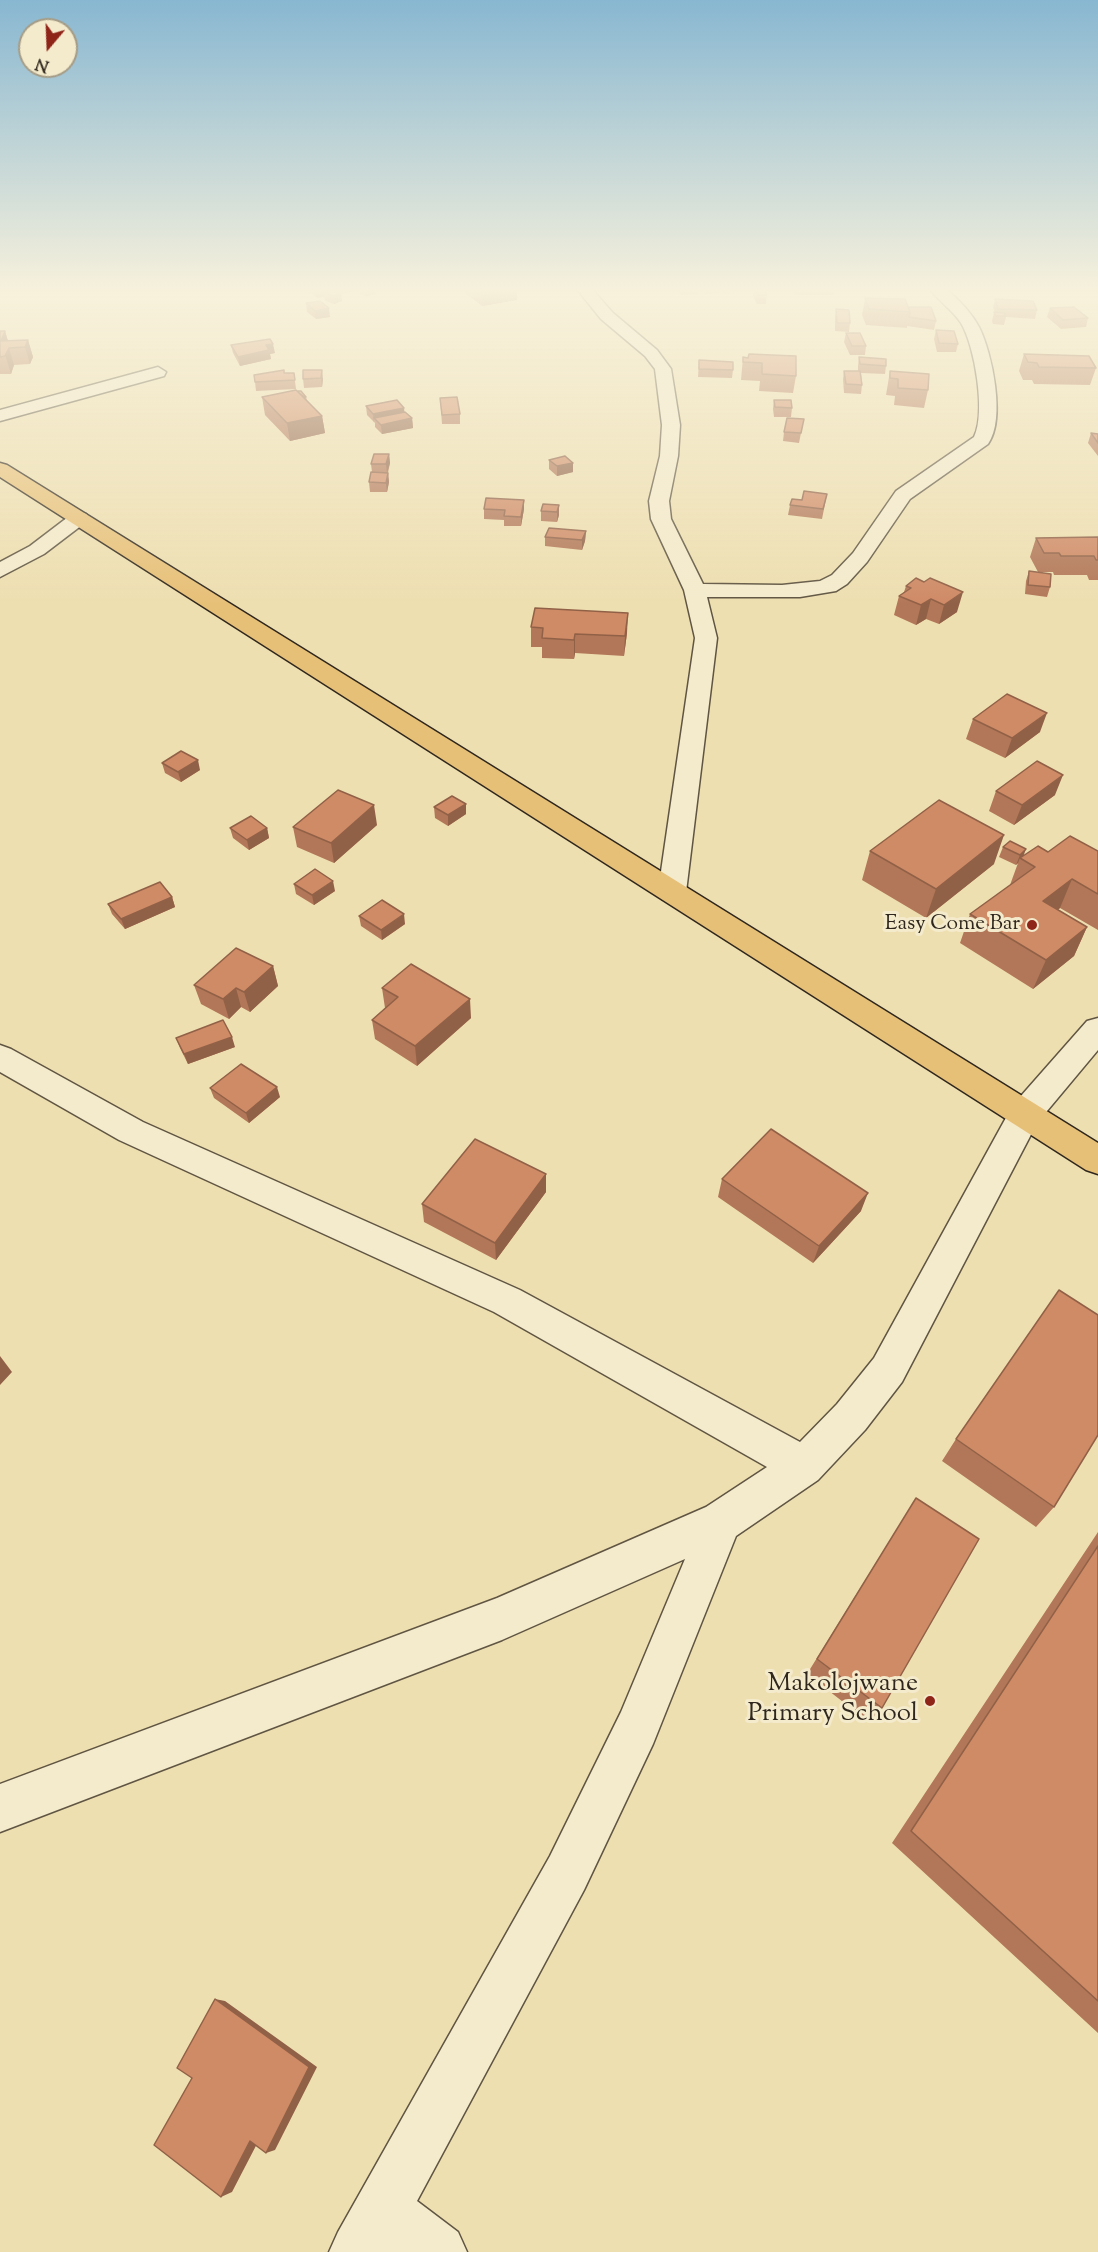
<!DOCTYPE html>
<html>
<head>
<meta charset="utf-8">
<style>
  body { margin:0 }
  #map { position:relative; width:1098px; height:2252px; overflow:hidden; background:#eedfb1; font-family:"Sorts Mill Goudy",serif }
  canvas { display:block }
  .north { position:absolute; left:18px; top:18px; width:60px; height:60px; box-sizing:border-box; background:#f4eacc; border:2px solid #a59c86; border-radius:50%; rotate:199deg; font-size:16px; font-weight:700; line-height:24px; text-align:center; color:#2f271d }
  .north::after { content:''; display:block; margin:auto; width:21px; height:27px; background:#8f2418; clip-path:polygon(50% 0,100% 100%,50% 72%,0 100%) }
</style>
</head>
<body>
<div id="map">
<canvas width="1098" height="2252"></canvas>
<div class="north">N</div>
</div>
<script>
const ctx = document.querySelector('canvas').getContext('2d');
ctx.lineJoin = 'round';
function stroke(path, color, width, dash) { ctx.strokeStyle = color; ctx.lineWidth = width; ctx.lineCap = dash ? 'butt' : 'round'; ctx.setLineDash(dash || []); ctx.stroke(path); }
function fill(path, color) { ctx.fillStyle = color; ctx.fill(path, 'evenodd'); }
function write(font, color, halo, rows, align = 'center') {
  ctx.font = font + ' "Sorts Mill Goudy",serif'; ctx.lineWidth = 6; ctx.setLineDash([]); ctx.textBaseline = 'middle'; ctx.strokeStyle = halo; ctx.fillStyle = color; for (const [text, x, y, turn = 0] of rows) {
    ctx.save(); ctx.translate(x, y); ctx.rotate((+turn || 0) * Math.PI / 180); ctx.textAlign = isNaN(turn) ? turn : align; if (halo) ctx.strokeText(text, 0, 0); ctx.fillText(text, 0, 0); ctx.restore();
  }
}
const minor = new Path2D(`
  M576,288h15l22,25 44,37 14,19 9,56 -2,31 -9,45 2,18 32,65 79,1 38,-4 12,-6 21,-22 43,-62 78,-54c12,-24 1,-91 -13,-114 -9,-14 -23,-22 -32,-35h16c13,11 26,24 34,39 13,26 27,92 9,117l-78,55 -43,63 -20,22 -11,7 -36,6h-93l10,41 -31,254 -4,7 -10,2 -10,-2 -4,-7 37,-254 -11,-48 -33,-71 -2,-18 11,-45 2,-31 -7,-56 -10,-13 -44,-37z
  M158,367l8,5 -2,4 -164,45v-11z
  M79,512l7,2 3,4 -3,4 -42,32 -44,23v-15l30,-16 42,-32z
  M1098,1018v32l-61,73 -135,259 -37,48 -47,50 -82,56 -83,208 -69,146 -167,311 41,31 9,20h-138l9,-20 212,-376 71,-144 64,-153 -183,81 -502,192v-48l497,-186 209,-91 61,-40 -273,-155 -375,-172 -119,-68v-27l11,4 132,73 377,168 280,152 37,-38 37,-46 139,-253 74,-84z`);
const primary = new Path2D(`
  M0,463l7,2 1091,678v31l-12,-4 -1086,-693z`);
const wall = new Path2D(`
  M309,288h44v3l-12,3 1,7 -8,3 -9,-3 -1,-4 -7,1 -7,-6z
  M360,288h16v6l-10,2 -6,-2z
  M466,288h51v12l-35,6 -16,-12z
  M677,288h21v6l-17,1z
  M702,288h28l-1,4 -23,2z
  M754,288l13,7 -1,9h-9l-4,-8z
  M794,288h40l-1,7h-38z
  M865,298l43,9 28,14 -2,9 -27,-4v2l-41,-3 -4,-10z
  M995,299l42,11 -2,9 -29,-2 -2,8 -11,-1 -1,-3 2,-9h1l-2,-4z
  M306,303l24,14 -14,2 -9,-7z
  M1050,308l38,10 -2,9 -25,2 -14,-12z
  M836,309l14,14 -1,9 -14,-1v-13z
  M936,330l22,14 -2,8h-19l-3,-13z
  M0,331h5l3,10 20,-1 5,17 -3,7 -16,1 -3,9h-11z
  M846,333l20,13 -1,9h-15l-6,-13z
  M231,345l44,8 -5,1 1,5 -31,7 -7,-13z
  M1024,354l72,14 -6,17 -56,-1 -2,-4h-9l-4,-9z
  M743,357l5,1 48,18 -3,17 -34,-2 1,-10 -19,-1z
  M859,357l27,9 -1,8 -24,-1 1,12 -1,9 -17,-1 -1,-14 1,-8h14v-5z
  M699,360l34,10 -1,8 -34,-1z
  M303,370l20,9 -1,8 -18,1 -1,-9z
  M890,371l38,19 -4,18 -30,-3 1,-9 -9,-1z
  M284,373h10l2,16 -40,2 -1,-9z
  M262,397h44l1,3 15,16 3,17 -35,8 -25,-26z
  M440,398l20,16v10h-18z
  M774,400l18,8 -1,9h-17l-1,-8z
  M366,406l38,6 8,6 1,10 -31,6 -7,-7v-4l-8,-8z
  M802,428l-3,15 -16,-2 1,-9z
  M1091,433l7,1v22l-10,-13z
  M389,454l1,9 -2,10 1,9 -2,10h-17l-1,-10 3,-10 -1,-8z
  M549,460l24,12 -16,4 -8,-7z
  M827,494l-5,25 -34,-4 2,-10 12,-5z
  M524,500v9l-3,17h-17v-6l-20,-1v-10z
  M559,505v10l-2,7 -16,-1v-10z
  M586,531l-1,10 -3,9 -37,-4v-9z
  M1098,537v43h-9l-2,-5h-33l-1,-3h-15l-8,-15 6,-19z
  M1029,571l21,16 -3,10 -22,-3 1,-13z
  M906,586l51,26 -18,12 -13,-5 -10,6 -22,-10 5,-19 5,-4z
  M531,627l96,6 -3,23 -49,-3 -1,6 -32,-1v-11h-11z
  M973,719l67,13 -35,26 -39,-19z
  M162,763l38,7 -19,12 -16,-9z
  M996,791l59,4 -41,30 -25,-14z
  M434,807l32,7 -18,12 -13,-8z
  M377,825l-43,38 -37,-16 -4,-20z
  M230,828h37l2,10 -20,12 -16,-12z
  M1003,847l21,9 24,-4 50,-1v79l-38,-22 -2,2 29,17 -13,29 -41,33 -73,-46 10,-29 40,-29 8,-22 -2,2 -17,-8z
  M870,851l124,13 -68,54 -64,-38z
  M294,884l41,7 -21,14 -18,-11z
  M172,897l3,10 -50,22 -13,-15 -4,-10z
  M359,916l46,8 -23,16 -21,-14z
  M273,966l5,20 -28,26 -9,-5 -12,12 -28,-15 -7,-19z
  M382,988l89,30 -54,48 -42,-27 -3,-19 13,-12z
  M176,1038l59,9 -47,17 -8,-16z
  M210,1088l70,9 -31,26 -35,-25z
  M546,1174v18l-50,68 -72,-38 -2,-18z
  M722,1179l139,32 -48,52 -95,-66z
  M956,1439l98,68 -18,20 -94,-66z
  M916,1498l-34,210 -13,14 -62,-48z
  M1098,1532v501l-206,-190z`);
const shadedWall = new Path2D(`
  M324,288h29v3l-12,3 1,7 -8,3 -1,-8 -9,-3v4l-7,1 -1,-8z
  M366,288h10v6l-10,2z
  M489,288h28v12l-35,6 -1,-16z
  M329,308l1,9 -14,2 -1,-8z
  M5,331l5,17h-1l5,17 -3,9 -10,-33z
  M28,340l5,17 -3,7 -5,-17z
  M273,344l2,9 -5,1 1,5 -31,7 -2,-9 28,-12z
  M322,370l1,9 -1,8 -1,-9z
  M404,408l1,9 -31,1v5l-1,-9z
  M322,416l3,17 -35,8 -3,-18z
  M412,418l1,10 -31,6 -1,-9z
  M389,454l1,9 -3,10 -1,-9z
  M573,463v9l-16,4v-10z
  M388,473l1,9 -2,10 -1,-9z
  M524,500v9l-3,17v-9z
  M559,505v10l-2,7v-10z
  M586,531l-1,10 -3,9v-10z
  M963,592l-6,20 -18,12 5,-19z
  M931,599l-5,20 -10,6 5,-20z
  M628,613l-1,20 -3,23 1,-20z
  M575,634v19l-1,6v-19z
  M1047,713l-7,19 -35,26 7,-20z
  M198,760l2,10 -19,12 -3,-10z
  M1063,775l-8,20 -41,30 8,-20z
  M466,804v10l-18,12v-11z
  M374,805l3,20 -43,38 -3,-20z
  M267,828l2,10 -20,12 -2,-10z
  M1004,835l-10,29 -68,54 10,-29z
  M1026,849l-4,11 -2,-2 -2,5 -2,2 4,-10z
  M1072,879l-12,29 -29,22 12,-29z
  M333,881l2,10 -21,14 -2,-10z
  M172,897l3,10 -50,22 -4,-10z
  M404,914l1,10 -23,16 -1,-10z
  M1087,927l-13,29 -41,33 13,-29z
  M273,966l5,20 -28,26 -6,-20z
  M236,988l5,19 -12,12 -6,-20z
  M470,999l1,19 -54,48 -2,-20z
  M232,1037l3,10 -47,17 -4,-10z
  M277,1087l3,10 -31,26 -3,-10z
  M546,1174v18l-50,68 -1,-17z
  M868,1193l-7,18 -48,52 6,-17z
  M0,1356l12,16 -12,13z
  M215,1999l10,2 92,66 -42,83 -9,3z
  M260,2138l-28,54 -11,5 29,-56z`);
const building = new Path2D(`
  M754,288h10l3,7h-9z
  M333,290l8,3 -8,3 -9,-3z
  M865,298l40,1 5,13 -41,-3z
  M995,299l38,2 4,9 -39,-1z
  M320,301l9,7 -14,3 -9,-8z
  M908,307h23l5,14 -27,-4 1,-5z
  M1074,307l14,11 -25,2 -13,-12z
  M836,309l13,1 1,13h-13z
  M994,312l10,1 2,3h-10z
  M936,330l18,1 4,13 -19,-1z
  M0,331h5l-4,10 27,-1 -3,7 -16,1 -4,8 -5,1z
  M846,333h14l6,13h-14z
  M270,339l3,5 -7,1 3,5 -31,7 -7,-12z
  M749,354l47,2v20l-34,-2v-11l-19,-1v-5l5,1z
  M1024,354l65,2 7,12 -57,-1 -2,-4 -9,-1z
  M859,357l27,2v7l-26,-2z
  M699,360l34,2v8l-34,-1z
  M284,370v3h10l1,7 -40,2 -1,-7z
  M303,370h19l-1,8 -18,1z
  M844,371h16l2,14 -16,-1z
  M890,371l39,3 -1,16 -30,-2v-9l-8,-1z
  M296,390l26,26 -35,7 -25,-26z
  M297,391h4l5,6h-2z
  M457,397l3,17 -18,1 -2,-17z
  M397,400l7,8 -31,6 -7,-8z
  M774,400h17l1,8 -17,-1z
  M405,412l7,6 -31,7 -7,-7z
  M787,418l17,1 -3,14 -17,-1z
  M1091,433l7,1v9z
  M374,454h15l-3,10h-15z
  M565,456l8,7 -16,3 -8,-6z
  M371,472l17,1 -2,10 -17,-1z
  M804,491l23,3 -4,15 -33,-4 2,-6 10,1z
  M486,498l38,2 -3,17 -17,-1 1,-6 -21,-1z
  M543,504l16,1 -2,7 -16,-1z
  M549,528l37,3 -4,9 -37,-3z
  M1098,537v23h-2l-2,-4h-33l-2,-3h-15l-8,-15z
  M1029,571l22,3 -1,13 -22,-2z
  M916,578l8,4 6,-4 33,14 -19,13 -13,-6 -10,6 -22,-9 12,-8 -5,-2z
  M535,608l93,5 -3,23 -50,-2 -1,6 -32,-2 1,-10 -12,-1z
  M1007,694l40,19 -35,25 -39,-19z
  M181,751l17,9 -20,12 -16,-9z
  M1037,761l26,14 -41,30 -26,-14z
  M338,790l36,15 -43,38 -38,-16z
  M452,796l14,8 -18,11 -14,-8z
  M939,800l65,35 -68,54 -66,-38z
  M251,816l16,12 -20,12 -17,-12z
  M1070,836l28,15v43l-26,-15 -29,22 44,26 -41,33 -76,-46 65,-47 -15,-9 18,-12 10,6z
  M1010,841l16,8 -6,6 -17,-8z
  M315,869l18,12 -21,14 -18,-11z
  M160,882l12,15 -51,22 -13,-15z
  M382,900l22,14 -23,16 -22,-14z
  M236,948l37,18 -29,26 -8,-4 -13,11 -29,-14z
  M411,964l59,35 -55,47 -43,-26 26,-23 -16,-9z
  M223,1020l9,17 -48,17 -8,-16z
  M241,1064l36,23 -31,26 -36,-25z
  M771,1129l97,64 -49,53 -97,-67z
  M475,1139l71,35 -51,69 -73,-39z
  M1059,1290l39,25v120l-44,72 -98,-68z
  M916,1498l63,41 -97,169 -65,-49z
  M1098,1546v455l-187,-170z
  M215,1999l94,68 -43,86 -16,-12 -29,56 -67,-52 38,-67 -15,-10z`);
const markers = [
  [1032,925,6,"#8f2418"],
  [930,1701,6,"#8f2418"]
];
const poiNames = [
  ["Easy Come Bar",1020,925]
];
const nearPoinames = [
  ["Makolojwane",918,1686],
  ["Primary School",918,1716]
];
stroke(minor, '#5f5542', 3);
stroke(primary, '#2f271d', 3);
fill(minor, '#f4eacc');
fill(primary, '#e7c078');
fill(wall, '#b27758');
fill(shadedWall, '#916147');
fill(building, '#cf8a66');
stroke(building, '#916147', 1.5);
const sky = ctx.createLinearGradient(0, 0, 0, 604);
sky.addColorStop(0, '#88b7d1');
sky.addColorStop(0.48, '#f7f1dc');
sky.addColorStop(1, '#f7f1dc00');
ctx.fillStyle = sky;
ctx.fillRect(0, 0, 1098, 604);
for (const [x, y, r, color] of markers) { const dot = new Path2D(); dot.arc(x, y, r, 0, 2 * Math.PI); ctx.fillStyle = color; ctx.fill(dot); stroke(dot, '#f4eacc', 2); }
write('21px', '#2f271d', '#f4eacc', poiNames, 'right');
write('26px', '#2f271d', '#f4eacc', nearPoinames, 'right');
</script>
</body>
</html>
